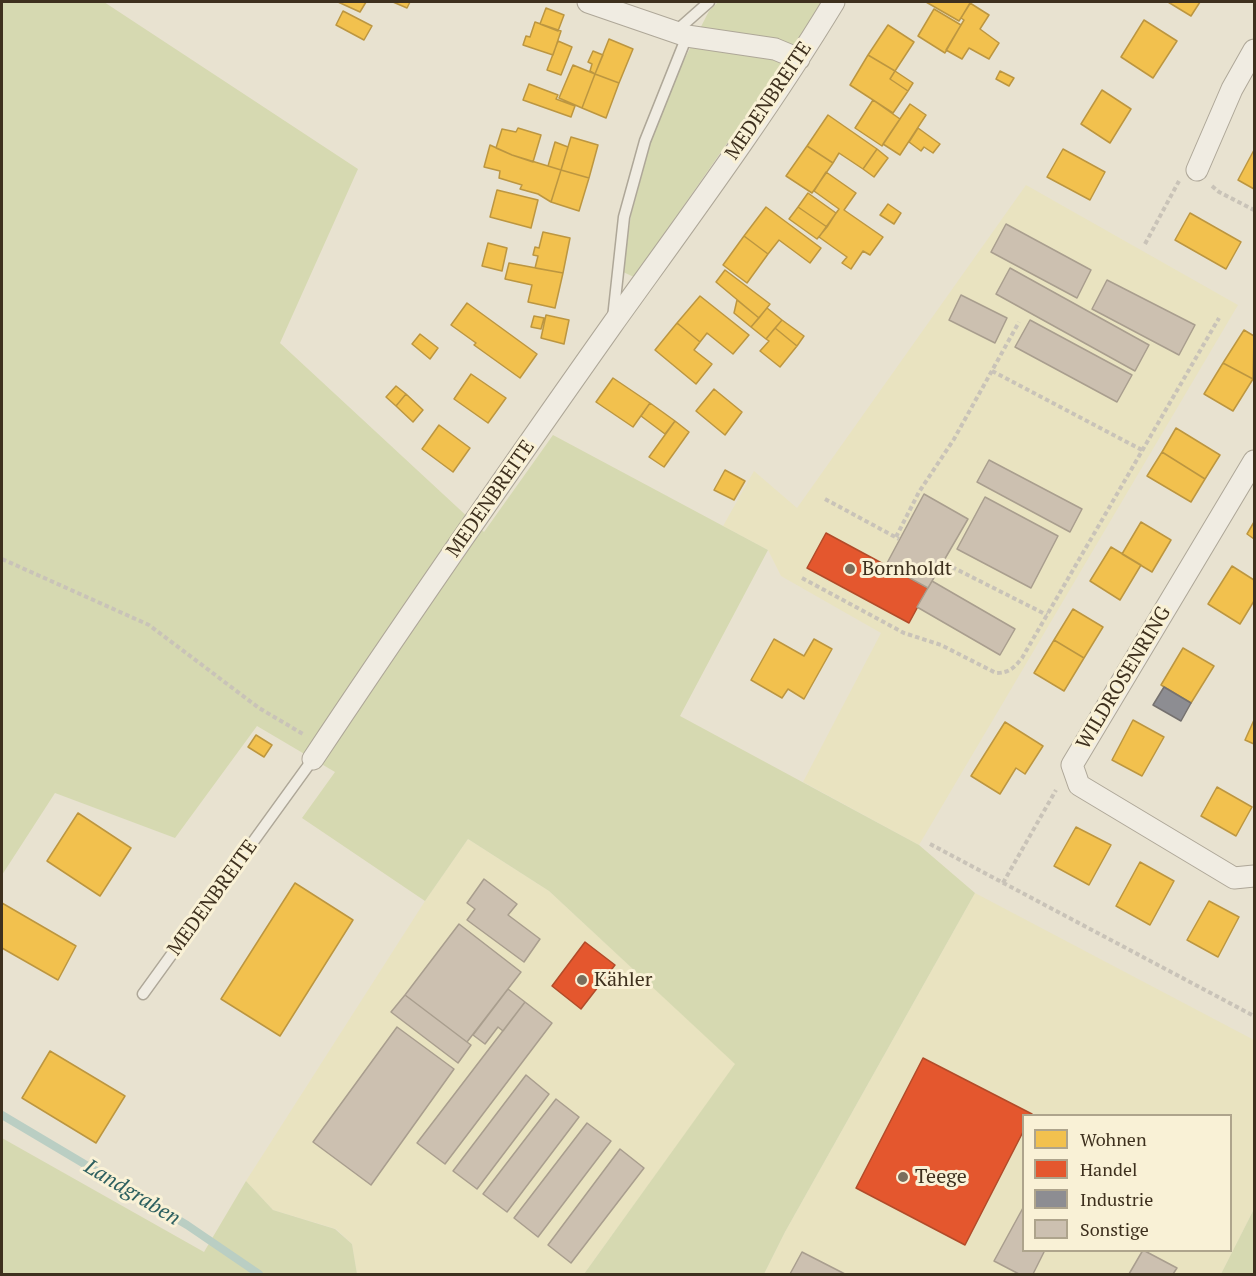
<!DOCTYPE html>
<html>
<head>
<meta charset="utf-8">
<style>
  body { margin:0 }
  #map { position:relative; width:1256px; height:1276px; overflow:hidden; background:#e8e2d0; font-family:"PT Serif",serif }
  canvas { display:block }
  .frame { position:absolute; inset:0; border:3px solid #3e301e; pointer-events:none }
  .legend { position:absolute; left:1022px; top:1114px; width:210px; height:138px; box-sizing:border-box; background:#f9f1d6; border:2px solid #aea48c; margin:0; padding:8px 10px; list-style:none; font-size:18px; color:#3e301e }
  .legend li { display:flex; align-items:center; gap:12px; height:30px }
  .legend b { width:30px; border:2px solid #aea48c }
</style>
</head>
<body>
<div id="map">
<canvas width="1256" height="1276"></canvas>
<div class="frame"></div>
<ul class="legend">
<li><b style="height:16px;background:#f2c14e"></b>Wohnen</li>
<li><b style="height:16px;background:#e4572e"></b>Handel</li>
<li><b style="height:16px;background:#8d8d92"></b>Industrie</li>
<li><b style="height:16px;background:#ccc0b0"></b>Sonstige</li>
</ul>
</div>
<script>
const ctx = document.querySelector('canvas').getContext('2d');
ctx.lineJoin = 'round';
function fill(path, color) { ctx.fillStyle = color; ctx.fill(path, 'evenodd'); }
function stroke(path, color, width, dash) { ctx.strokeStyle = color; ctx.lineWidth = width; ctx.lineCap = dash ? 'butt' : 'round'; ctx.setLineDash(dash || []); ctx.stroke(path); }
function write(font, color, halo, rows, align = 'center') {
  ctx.font = font + ' "PT Serif",serif'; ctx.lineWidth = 6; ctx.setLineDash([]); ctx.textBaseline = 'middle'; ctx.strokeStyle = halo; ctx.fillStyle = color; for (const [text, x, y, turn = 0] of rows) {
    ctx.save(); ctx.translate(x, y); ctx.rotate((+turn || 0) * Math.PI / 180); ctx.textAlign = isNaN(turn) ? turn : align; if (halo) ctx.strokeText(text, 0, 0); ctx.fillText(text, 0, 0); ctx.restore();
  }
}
const farmland = new Path2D(`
  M1026,185l212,120 -319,540 -116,-63 78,-149 -100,-57 -13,-26 -45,-24 31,-55 43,37z
  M468,839l81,52 187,173 -152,210h-227l-5,-30 -16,-15 -63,-19 -27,-29 179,-280z
  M975,893l279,147v169l-33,65h-457l21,-42zM1024,1116h206v134h-206z`);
const green = new Path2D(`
  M2,2h102l254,167 -78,174 204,189 69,-97 215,115 -88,166 239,129 56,48 -190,339 -21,42h-180l151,-210 -186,-173 -81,-52 -43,62 -123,-83 33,-46 -78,-46 -82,112 -120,-45 -53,82z
  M718,2h105l-15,25 -174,250 -11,-5 8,-57 20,-74 30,-75 28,-55z
  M2,1138l202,114 42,-71 27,29 62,19 17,15 5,30h-355z
  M1254,1209v65h-33z`);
const homes = new Path2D(`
  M338,2h28l-6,10z
  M393,2h17l-3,6z
  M926,2h45l-12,19z
  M1168,2h32l-9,14z
  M970,3l19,12 -9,14 19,14 -10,16 -20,-11 -7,11 -16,-9 18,-30 -3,-2z
  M546,8l18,7 -6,16 -18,-7z
  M934,9l27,16 -16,28 -27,-17z
  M343,11l29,15 -8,14 -28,-15z
  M1144,20l33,21 -24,37 -32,-21z
  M535,22l26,9 -8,24 -30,-10 3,-9 4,1z
  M888,25l26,17 -19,29 -27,-16z
  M609,39l24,10 -14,34 -24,-9z
  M558,41l14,6 -11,28 -14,-5z
  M593,51l10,4 -8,19 -5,-3 2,-7 -4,-2z
  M868,55l27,16 -5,8 18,12 -15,22 -43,-28z
  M573,65l22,9 -13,34 -23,-10z
  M895,71l18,12 -5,8 -18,-12z
  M1000,71l14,7 -5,8 -13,-7z
  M595,74l24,9 -13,35 -24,-10z
  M529,84l29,11 -2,4 19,7 -4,11 -48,-17z
  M1102,90l29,19 -21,34 -29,-19z
  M873,100l27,19 -18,27 -27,-18z
  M910,104l16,11 -26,40 -17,-11z
  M828,115l49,34 -14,20 -24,-16 -6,10 -26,-17z
  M518,128l23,7 -8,27 -21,-7 -16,-7 6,-19 14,3z
  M918,128l22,16 -7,9 -9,-6 -3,4 -12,-9z
  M571,137l27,8 -9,33 -28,-8z
  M555,142l13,5 -7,23 -13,-4z
  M490,145l22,10 49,15 -10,32 -13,-8 -18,-5 2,-4 -23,-7 1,-7 -16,-4z
  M807,146l26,17 -21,30 -26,-17z
  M877,149l11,9 -14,19 -11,-8z
  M1063,149l42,23 -15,28 -43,-23z
  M1254,150v39l-16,-9z
  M561,170l28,8 -10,33 -28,-9z
  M826,172l30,21 -12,17 39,27 -13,18 -7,-4 -12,18 -9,-6 5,-6 -28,-20 20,-28 -25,-18z
  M497,190l41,10 -7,28 -41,-11z
  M808,193l28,20 -9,14 -29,-20z
  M888,204l13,9 -7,11 -14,-9z
  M766,207l55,41 -11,15 -31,-23 -11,14 -24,-18z
  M798,207l29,20 -10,12 -28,-20z
  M1190,213l51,29 -15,27 -51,-29z
  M543,232l27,6 -7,35 -28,-5 3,-12 -5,-1 2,-8 4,1z
  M744,236l24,18 -21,29 -24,-18z
  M488,243l19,5 -5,23 -20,-5z
  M509,263l54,10 -8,35 -27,-6 4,-17 -27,-6z
  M725,270l45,34 -11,14 -43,-36z
  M700,296l49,39 -16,19 -26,-21 -7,9 -23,-19z
  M737,300l22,18 -8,9 -17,-14z
  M467,303l70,51 -17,24 -46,-33 2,-2 -25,-18z
  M767,308l15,12 -16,19 -15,-12z
  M546,315l23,5 -5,24 -23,-6z
  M534,316l10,2 -3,11 -10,-2z
  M782,320l22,16 -7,10 -22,-18z
  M677,323l23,19 -6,8 18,14 -16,20 -41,-34z
  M775,328l22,18 -17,21 -20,-16 9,-10 -3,-2z
  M1244,330l10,6 -1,43 -30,-16z
  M420,334l18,14 -8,11 -18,-15z
  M1223,363l30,16 -20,32 -29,-17z
  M471,374l35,24 -18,25 -34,-24z
  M613,378l37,25 -17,24 -37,-25z
  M396,386l10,8 -10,12 -10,-9z
  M714,389l28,23 -17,23 -29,-24z
  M406,394l17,16 -10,12 -17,-16z
  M650,403l25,18 -10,13 -24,-18z
  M675,421l14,11 -25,35 -15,-10z
  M439,425l31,23 -17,24 -31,-23z
  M1176,428l44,27 -15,24 -43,-27z
  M1162,452l43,27 -14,23 -44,-26z
  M725,470l20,11 -11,19 -20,-10z
  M1141,522l30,18 -19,32 -30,-18z
  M1254,522v17l-7,-5z
  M1111,547l30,18 -21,35 -30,-19z
  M1232,566l22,14v21l-14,23 -32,-20z
  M1073,609l30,18 -19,31 -30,-18z
  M774,639l30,17 10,-17 18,10 -28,50 -16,-10 -6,9 -31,-18z
  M1054,640l30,18 -20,33 -30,-18z
  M1183,648l31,18 -23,37 -30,-18z
  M1133,720l31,17 -22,39 -30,-16z
  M1254,720v24l-9,-4z
  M1005,722l38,24 -18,28 -9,-6 -16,26 -29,-18z
  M256,735l16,10 -8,12 -16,-10z
  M1217,787l35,20 -16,29 -35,-20z
  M78,813l53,35 -31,48 -53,-35z
  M1076,827l35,18 -22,40 -35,-19z
  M1140,862l34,19 -24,44 -34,-19z
  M295,883l58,37 -73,116 -59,-37z
  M1209,901l30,16 -21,40 -31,-17z
  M2,903l74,43 -18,34 -56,-32z
  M50,1051l75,45 -29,47 -74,-45z`);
const shops = new Path2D(`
  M826,533l102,55 -19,35 -102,-55z
  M585,942l30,23 -34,44 -29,-23z
  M923,1058l109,56 -8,2v14l-59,115 -109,-57z`);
const industry = new Path2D(`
  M1164,687l27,16 -10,18 -28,-16z`);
const stream = new Path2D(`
  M2,1115l185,110 72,49`);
const building = new Path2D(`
  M1006,224l85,46 -14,28 -86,-46z
  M1010,268l139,77 -14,26 -139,-77z
  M1107,280l88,45 -16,30 -87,-46z
  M961,295l46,23 -12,25 -46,-23z
  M1030,320l102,55 -15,27 -102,-55z
  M989,460l93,49 -12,23 -93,-50z
  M924,494l44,25 -40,69 -42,-23z
  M985,497l73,39 -27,52 -74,-39z
  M932,581l83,48 -15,26 -83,-48z
  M484,879l33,25 -9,11 32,24 -16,23 -57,-42 8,-11 -8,-6z
  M459,924l62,48 -54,70 -62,-47z
  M508,989l17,13 -22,29 -5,-4 -13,17 -12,-9z
  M405,995l66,50 -13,18 -67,-51z
  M525,1002l27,21 -107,141 -28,-21z
  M397,1027l57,42 -83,116 -58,-43z
  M526,1075l23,19 -72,95 -24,-18z
  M556,1099l23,18 -72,95 -24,-18z
  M587,1123l24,18 -73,96 -24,-19z
  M620,1149l24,19 -73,95 -23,-18z
  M1024,1206v44h21l-12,24h-14l-25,-13z
  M1143,1250l34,18 -4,6h-44z
  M802,1252l43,22h-55z`);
const path = new Path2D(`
  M1212,186l7,6 35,18
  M1145,244l34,-63
  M992,371l150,79
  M825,499l74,40
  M896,537l23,-45 35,-53 65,-117
  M2,559l147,66 110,83 44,26
  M952,567l95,48
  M802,578l102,55 37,12 55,28c13,0 18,-5 26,-15l197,-340
  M930,844l324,172
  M1003,883l53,-93`);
const lane = new Path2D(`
  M675,32l34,-30
  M613,318l11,-101 21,-76 42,-105
  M143,994l170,-235`);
const street = new Path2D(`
  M588,2l99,34 88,13 24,10
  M1197,170l35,-81 22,-39
  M1254,461l-182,304 7,20 155,93 20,-2
  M313,759c97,-146 198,-291 299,-434 76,-106 154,-211 222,-323`);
const markers = [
  [850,569,6,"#7a6e5c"],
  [582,980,6,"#7a6e5c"],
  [903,1177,6,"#7a6e5c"]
];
const streetNames = [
  ["MEDENBREITE",769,101,-56],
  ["MEDENBREITE",491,499,-55],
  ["WILDROSENRING",1124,678,-59],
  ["MEDENBREITE",213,898,-54]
];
const poiNames = [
  ["Bornholdt",862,569],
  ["Kähler",594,980],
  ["Teege",915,1177]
];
const waterNames = [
  ["Landgraben",132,1193,31]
];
fill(farmland, '#e9e3c0');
fill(green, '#d6d9b1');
fill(homes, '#f2c14e');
stroke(homes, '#bc9640', 1.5);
fill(shops, '#e4572e');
stroke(shops, '#b24b29', 1.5);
fill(industry, '#8d8d92');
stroke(industry, '#75716f', 1.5);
stroke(stream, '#bacec3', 8);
fill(building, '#ccc0b0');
stroke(building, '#a99e8e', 1.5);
stroke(lane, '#aea798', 13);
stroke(street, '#aea798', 23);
stroke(path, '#c9c3b8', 4, [4.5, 3]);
stroke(lane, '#f0ece2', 10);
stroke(street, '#f0ece2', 21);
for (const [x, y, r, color] of markers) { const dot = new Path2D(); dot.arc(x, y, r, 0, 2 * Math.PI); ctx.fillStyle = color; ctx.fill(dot); stroke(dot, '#f9f1d6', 2); }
write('20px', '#3e301e', '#f9f1d6', streetNames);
write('20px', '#3e301e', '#f9f1d6', poiNames, 'left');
write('italic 21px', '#2c5f5f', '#f9f1d6', waterNames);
</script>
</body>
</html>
